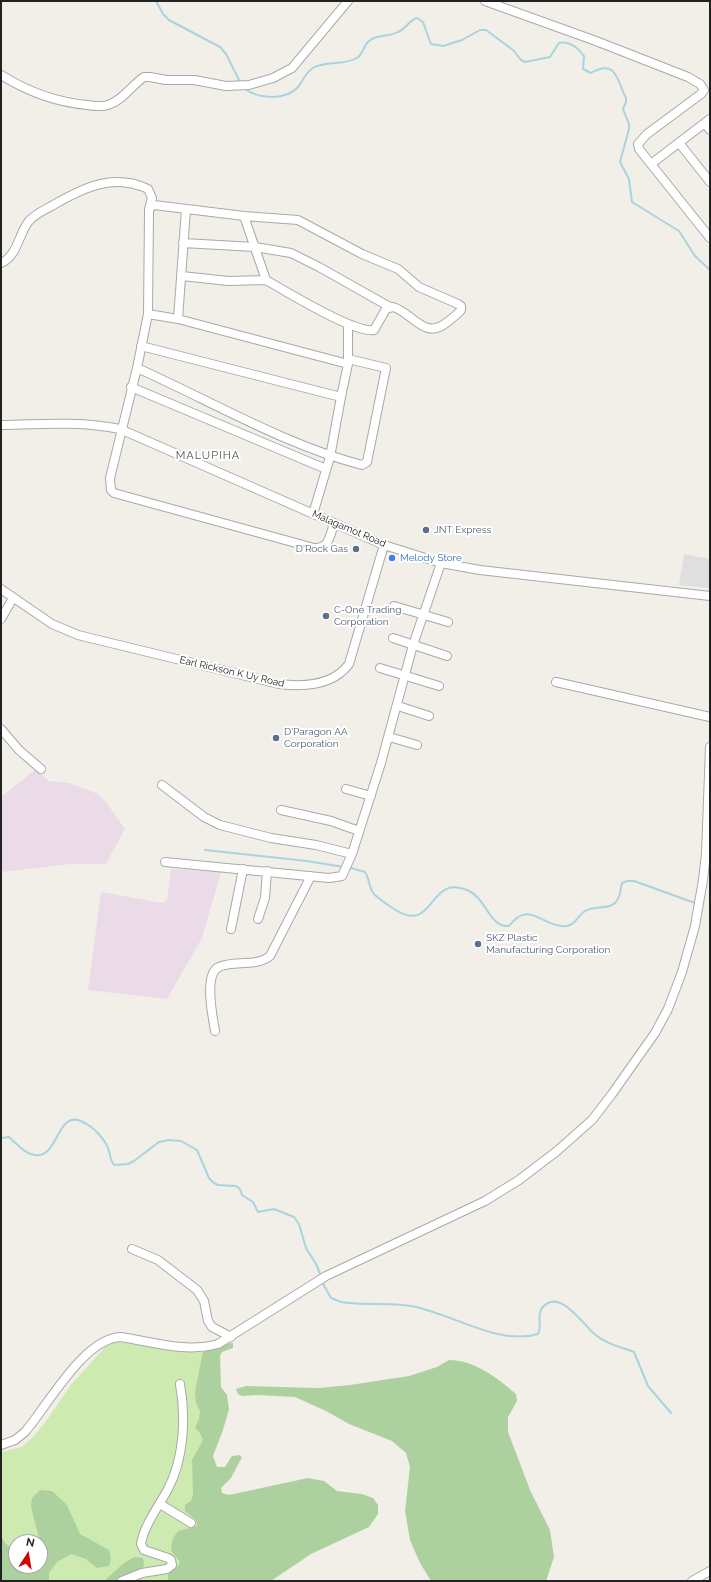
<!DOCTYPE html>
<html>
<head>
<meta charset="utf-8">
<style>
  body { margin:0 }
  #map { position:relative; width:711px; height:1582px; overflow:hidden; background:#f2efe9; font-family:Raleway,sans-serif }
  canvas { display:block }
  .frame { position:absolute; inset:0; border:2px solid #222; pointer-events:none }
  .north { position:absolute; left:8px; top:1534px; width:40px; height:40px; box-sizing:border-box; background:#fff; border:1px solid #a7a7a7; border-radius:50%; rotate:12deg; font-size:11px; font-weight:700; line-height:16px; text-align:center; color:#222 }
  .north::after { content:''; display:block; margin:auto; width:14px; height:18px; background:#d40000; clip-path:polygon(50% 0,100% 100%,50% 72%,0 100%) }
</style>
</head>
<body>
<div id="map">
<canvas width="711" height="1582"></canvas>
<div class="frame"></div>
<div class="north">N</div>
</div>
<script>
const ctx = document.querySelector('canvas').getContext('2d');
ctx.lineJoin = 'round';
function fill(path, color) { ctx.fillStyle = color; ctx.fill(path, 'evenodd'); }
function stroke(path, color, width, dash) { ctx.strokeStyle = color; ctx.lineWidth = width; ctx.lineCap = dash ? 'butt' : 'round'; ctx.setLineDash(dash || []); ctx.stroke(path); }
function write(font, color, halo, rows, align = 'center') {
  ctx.font = font + ' Raleway,sans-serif'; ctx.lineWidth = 4; ctx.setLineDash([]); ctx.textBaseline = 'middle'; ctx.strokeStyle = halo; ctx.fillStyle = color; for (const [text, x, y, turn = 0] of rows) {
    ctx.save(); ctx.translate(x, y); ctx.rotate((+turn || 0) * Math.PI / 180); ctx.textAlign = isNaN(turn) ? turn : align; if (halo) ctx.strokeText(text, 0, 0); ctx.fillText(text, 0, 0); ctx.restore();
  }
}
const residential = new Path2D(`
  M684,554l26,5v29l-31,-3z`);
const industrial = new Path2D(`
  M36,769l13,12 20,2 19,7 10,4 8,8 19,27 -19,35h-35l-70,8v-75z
  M171,869l50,3 -19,66 -35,61 -79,-9 13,-98 62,11 4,-3z`);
const grass = new Path2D(`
  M116,1342c29,0 58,12 87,10l15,229h-217v-129l21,-5 9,-8 13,-15 26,-38 37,-41zM16,1542h24v24h-24z`);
const forest = new Path2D(`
  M230,1343h3v5l-11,4 -2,4 1,31 6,8 2,14 -6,21 -10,26 4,11h8l7,-11 7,-1 3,2 -11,21 -10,10 1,5 7,2 79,-17 16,3 13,10 25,3 11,4 5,7v9l-9,13 -58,27 -40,27h-103v-7l10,-8 2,-4 -8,-10 -1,-5 2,-9 5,-7 19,-5 -1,-6 -11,-9v-6l6,-4 2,-6 -1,-35 11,-20 -3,-7 -5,-5 4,-9 1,-8 -4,-8 -1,-12 8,-39 15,-4z
  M449,1360c25,0 49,18 67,34l1,7 -9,16v15l22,58 20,40 4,27 -8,24h-115l-11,-18 -10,-23 -5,-29 5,-44 -4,-14 -14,-12 -43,-17 -23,-13 -31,-14 -37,-2 -16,1 -4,-2 -2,-5 10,-3 73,2 31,-3 59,-9 28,-9z
  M40,1490l12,1 15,14 13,29 29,16 2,8 -2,8 -12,2 -11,-9 -15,-5 -14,8 -8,11v8h-48v-45l4,7 11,9v14h24v-24l-9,-35 1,-9z
  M134,1557l9,1 1,6 -5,17h-35l20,-18z`);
const stream = new Path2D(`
  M156,1l7,13 6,6 51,27 6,7 14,28
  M244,88c13,11 42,13 54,-1 5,-6 7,-14 15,-19 13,-8 30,-2 44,-10 6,-4 6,-12 12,-17 8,-7 20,-4 29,-9 8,-3 11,-12 19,-14l6,4 8,22 12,2 19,-6 18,-10h6l27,20 8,10 4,2 25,-5 9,-14c10,-2 19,5 25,13l-1,13 8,4c26,-15 26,8 35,25v4l-3,7 6,15v5l-9,33 9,17 3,23 47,29 16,25 15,14
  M205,850l102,11 37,6
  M351,868l14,4c5,7 3,15 9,22 6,6 14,11 20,15 41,27 33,-35 73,-19 20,8 22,38 42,36 19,-25 30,-3 52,0 14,2 15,-9 24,-15 9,-6 23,-1 30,-8 6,-5 5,-13 7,-20l5,-2h7l61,22
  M1,1138l8,-1c6,5 14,15 22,17 30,11 23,-53 57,-29 7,4 17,15 20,23 3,7 1,11 6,17l14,-1 6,-3 25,-19 10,-2 12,1 16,9 12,28 5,5 4,2 18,1 4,3 2,6 11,7 5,10 16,-3 20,8 5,7 7,24 10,16 5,12
  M322,1282l9,16 10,4c24,4 47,0 70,4 40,7 87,40 127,28 5,-9 -2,-17 4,-26 18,-22 42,19 55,28 11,9 24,11 37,16l14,34 23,27`);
const minor = new Path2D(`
  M485,1l111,40 92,36 12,7 4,6 -3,4 -54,40 -9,10 1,5 71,89
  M1,75c27,17 54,27 86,30 6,1 14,2 21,0 14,-4 24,-20 36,-28h6l16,3h28l32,6 23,-1 24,-7 19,-10 56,-67
  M705,124l5,6
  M680,144l30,38
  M651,164l59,-45
  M244,216l22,64c19,11 89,54 108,50l12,-21 7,-2c20,6 31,33 53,16 5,-4 11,-8 15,-13v-4l-3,-2 -39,-17 -21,-18 -36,-15 -64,-34 -54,-4 -90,-11 -5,4v3l-1,102 -11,54 -27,110 1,12 3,3 200,55c15,1 16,-12 20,-25
  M183,243l72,4 36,6 28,14 71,40
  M1,263c16,-6 18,-30 28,-42 7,-8 18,-12 26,-17 30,-17 59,-31 93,-15l4,9 -3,11
  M182,276l46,5 38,-1
  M148,314l30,5 170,45
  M178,319l8,-110
  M141,346l200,51 -11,60 -17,57
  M137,368c74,33 146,76 225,97l5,-3 19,-94 -38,-9
  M131,387l195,82
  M341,397l7,-33v-40
  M1,425c40,-1 80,-4 119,4l264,116 57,18 39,7 230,26
  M1,589l51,35 26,11 201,49c25,3 54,2 70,-20l35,-119
  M394,606l54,16
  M1,619l12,-21
  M393,638l54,18
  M380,668l59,18
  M556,682l154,35
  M398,706l31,10
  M1,729l18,21 22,19
  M389,737l28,8
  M162,785l42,32 16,8 51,13 45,7 36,9
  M346,789l25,7
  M281,810l50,11 28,10
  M165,862l164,16 13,-2 10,-22 29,-91 32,-118 28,-82
  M258,919l7,-21 2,-27
  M231,929l12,-60
  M215,1031c-2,-13 -11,-53 2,-63 8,-5 18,-4 27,-5 10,0 19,-1 26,-7l41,-80
  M132,1249l26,11 39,30 7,11 4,20 4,6 19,10
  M1,1445l14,-5 10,-8c23,-27 59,-94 96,-95 32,5 65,16 97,7l108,-68 159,-75 34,-21 38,-29 35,-31 20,-26 43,-61 13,-24 14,-37 13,-46 8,-46 3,-26 4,-107
  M160,1504l31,19
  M122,1581l20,-8 25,-4 5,-4 -1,-5 -3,-2 -24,-8 -3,-6c3,-19 18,-38 27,-55 16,-30 18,-72 12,-105
  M692,1581l18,-10`);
const markers = [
  [426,530,4,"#5c6f8a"],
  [356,549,4,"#5c6f8a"],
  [392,558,4,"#3f7fe0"],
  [326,616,4,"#5c6f8a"],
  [276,738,4,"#5c6f8a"],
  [478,944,4,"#5c6f8a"]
];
const streetNames = [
  ["Malagamot Road",349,529,23],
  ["Earl Rickson K Uy Road",232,672,13]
];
const serviceNames = [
  ["JNT Express",434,530],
  ["D'Rock Gas",348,549,"right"],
  ["C-One Trading",334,610],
  ["Corporation",334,622],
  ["D'Paragon AA",284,732],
  ["Corporation",284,744],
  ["SKZ Plastic",486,938],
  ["Manufacturing Corporation",486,950]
];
const shopNames = [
  ["Melody Store",400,558]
];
const neighbourhoodNames = [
  ["MALUPIHA",208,456]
];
fill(residential, '#e0dfdf');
fill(industrial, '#ebdbe8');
fill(grass, '#cdebb0');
fill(forest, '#add19e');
stroke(stream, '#aad3df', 2);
stroke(minor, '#a9a9a9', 10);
stroke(minor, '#fff', 8);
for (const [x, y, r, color] of markers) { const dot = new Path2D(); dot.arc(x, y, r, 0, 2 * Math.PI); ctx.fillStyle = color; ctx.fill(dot); stroke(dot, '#fff', 1.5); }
write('10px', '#222', '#fff', streetNames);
write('10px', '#4e5e75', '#fff', serviceNames, 'left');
write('10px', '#366cbe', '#fff', shopNames, 'left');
ctx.letterSpacing = '1px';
write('11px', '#555', '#fff', neighbourhoodNames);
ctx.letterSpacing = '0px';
</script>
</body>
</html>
